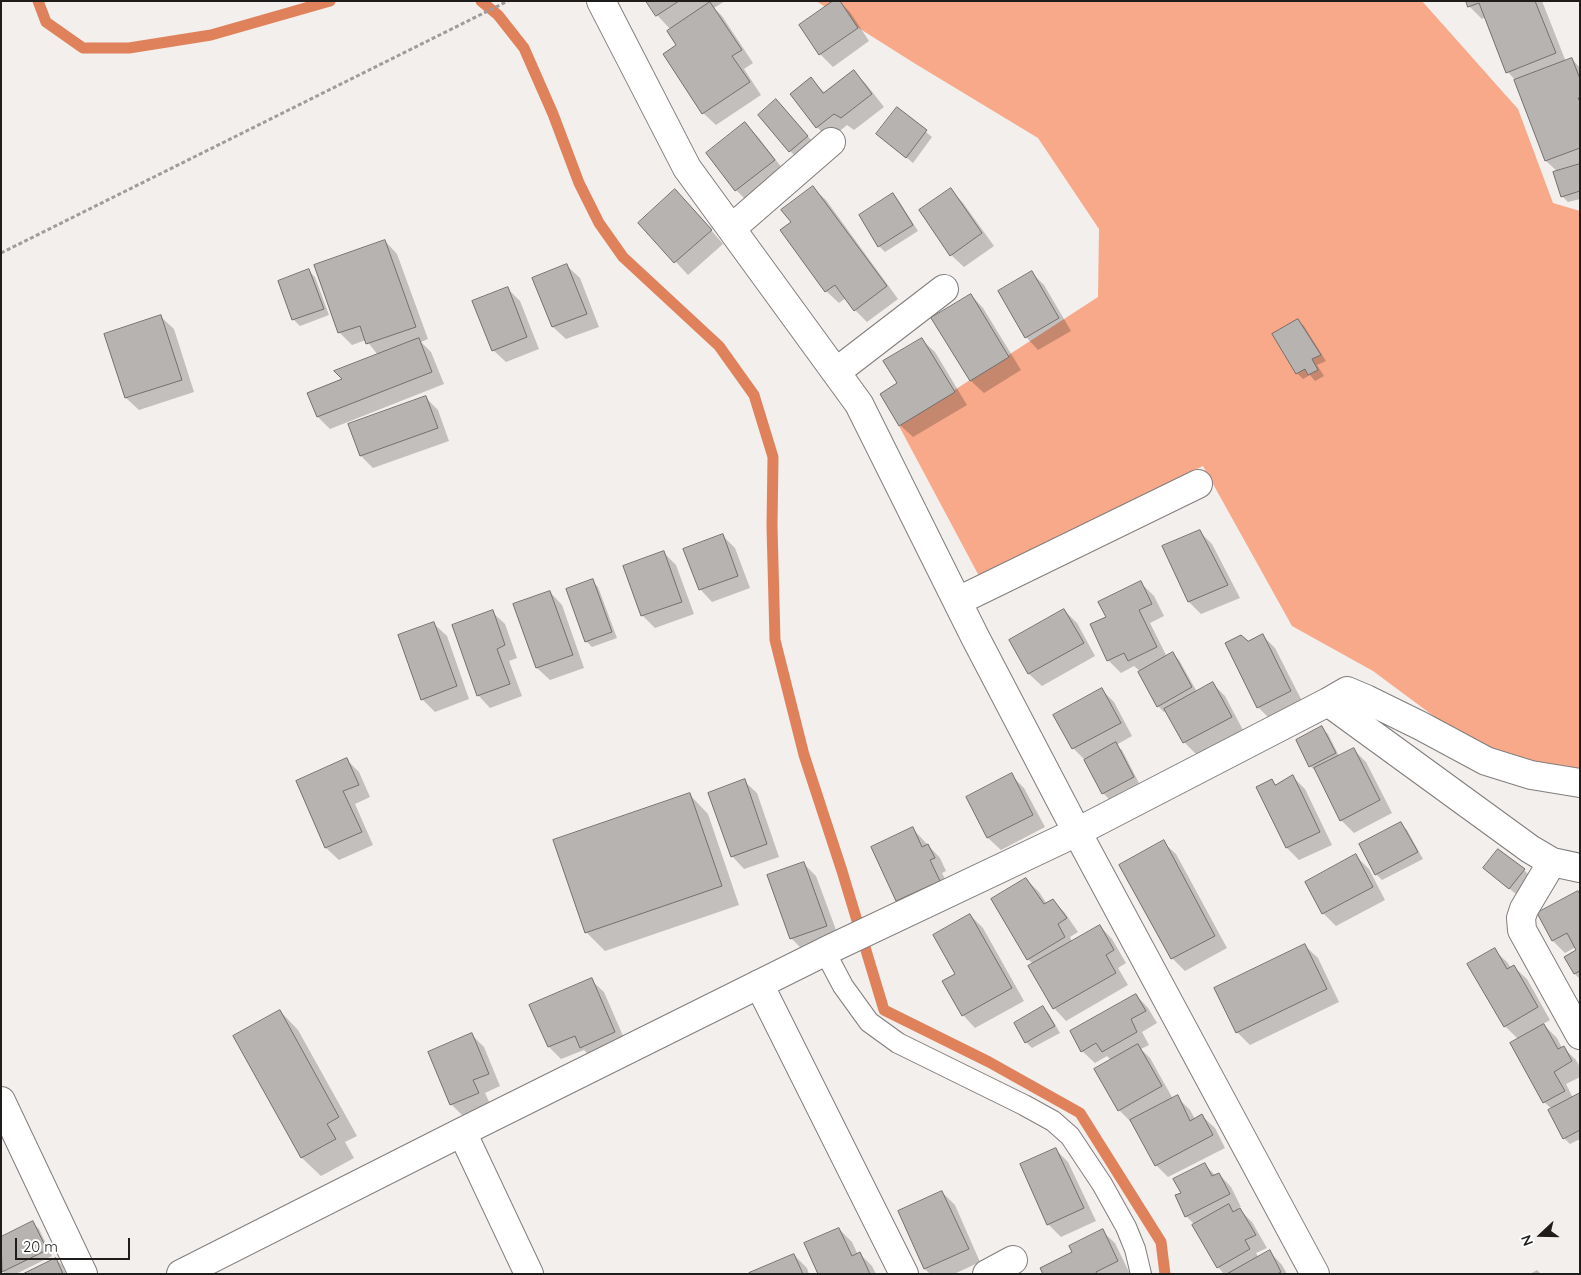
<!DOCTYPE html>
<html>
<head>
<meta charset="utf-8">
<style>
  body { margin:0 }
  #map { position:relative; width:1581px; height:1275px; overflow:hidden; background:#f3efed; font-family:Quicksand,sans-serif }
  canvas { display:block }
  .frame { position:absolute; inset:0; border:2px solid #1e1d1c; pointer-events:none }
  .north { position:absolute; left:1516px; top:1210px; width:50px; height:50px; -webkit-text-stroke:4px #fff; paint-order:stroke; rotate:249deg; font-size:14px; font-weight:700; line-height:20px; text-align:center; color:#1e1d1c }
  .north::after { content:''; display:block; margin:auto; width:18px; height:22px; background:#1e1d1c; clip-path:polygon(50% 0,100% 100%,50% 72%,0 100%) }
  .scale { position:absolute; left:15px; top:1238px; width:115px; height:22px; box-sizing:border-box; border:2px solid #1e1d1c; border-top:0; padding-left:6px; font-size:15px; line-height:18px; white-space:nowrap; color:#1e1d1c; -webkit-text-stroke:4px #fff; paint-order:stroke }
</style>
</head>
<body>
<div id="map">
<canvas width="1581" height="1275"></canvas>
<div class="frame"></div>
<div class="north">N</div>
<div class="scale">20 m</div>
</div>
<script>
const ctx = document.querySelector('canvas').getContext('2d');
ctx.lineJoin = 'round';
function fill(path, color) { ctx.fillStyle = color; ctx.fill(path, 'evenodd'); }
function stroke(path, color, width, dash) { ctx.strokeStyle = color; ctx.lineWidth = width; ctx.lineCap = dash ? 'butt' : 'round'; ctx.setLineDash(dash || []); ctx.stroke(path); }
const green = new Path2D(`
  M816,1h606l96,108 35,94 27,8v581l-106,-46 -101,-75 -81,-45 -89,-160 -224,110 -80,-150 199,-129 1,-68 -61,-91 -124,-75z`);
const shadow = new Path2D(`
  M647,1h78l-11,7 8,8 31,47 -9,6 17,26 -45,30 -13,-12 -32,-83 -14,-15z
  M839,1l11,11 19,29 -36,26 -13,-13z
  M1467,1h75l24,61 6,-3 8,9v131l-12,3 -6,-6 -4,-24 -12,-11 -31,-81 -7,-8 -22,-55 -4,2 -13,-13z
  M854,72l12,12 18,23 -30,23 -7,-5 -18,15 -12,-13 -6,-48 14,14z
  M782,107l31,35 -17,15 -6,-6z
  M898,109l34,28 -19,26 -35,-29z
  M745,124l13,13 28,36 -37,30 -13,-13z
  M813,188l13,12 72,99 -31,23 -12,-12 -9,-12 -7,5 -13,-12 -34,-68z
  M951,190l12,13 31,43 -30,21 -13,-12z
  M893,195l6,6 19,30 -33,21 -6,-6z
  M688,203l35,41 -35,31 -48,-52z
  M385,241l12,13 31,85 -7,3 10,10 13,32 -114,45 -12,-12 26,-37 34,-25 -12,-15 -14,5 -13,-13z
  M567,266l13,12 19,49 -33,12 -13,-12 -19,-48z
  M309,271l6,6 14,38 -29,11 -6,-6 -14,-38z
  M1032,273l12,12 27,46 -33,19 -12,-13z
  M508,289l12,12 19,48 -33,13 -13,-12z
  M971,295l12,13 38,62 -37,23 -13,-12 -38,-62z
  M161,317l13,12 20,63 -55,18 -13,-12z
  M1298,320l6,6 22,35 -9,4 7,11 -9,5 -5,-6 -7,4 -6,-6z
  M922,340l13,12 32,53 -54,32 -13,-12 -2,-41z
  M426,398l12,12 11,31 -76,27 -12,-12z
  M1199,531l13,13 28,54 -39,16 -12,-12 -25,-55z
  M722,535l13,13 15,40 -38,14 -12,-13z
  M664,553l12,12 18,49 -39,14 -13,-13z
  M592,581l6,6 19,51 -25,9 -6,-6z
  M1141,583l13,13 10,20 -14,7 17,34 6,-3 6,6 18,32 16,-8 12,12 18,34 -46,25 -13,-13 -17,-31 -3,1 -6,-6 -17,-34 -7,-6 -13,7 -13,-13v-42z
  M550,592l12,13 22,63 -34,12 -13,-12 -22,-64z
  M1064,610l13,13 18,33 -53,30 -13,-12 -18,-33z
  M492,612l13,12 12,34 -8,3 13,35 -32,12 -12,-13z
  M434,624l13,12 22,63 -34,13 -13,-13z
  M1262,635l13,13 28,55 -32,17 -13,-13 -10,-64z
  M1102,690l12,12 18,34 -16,9 6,5 17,33 -30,16 -6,-6 -17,-32 -13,-13z
  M1322,728l6,6 11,22 14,-7 13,13 26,51 -38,20 -13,-13 -24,-48 -7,-6z
  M347,760l12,12 11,25 -15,7 18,41 -34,15 -13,-12z
  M1011,775l13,13 21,39 -44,23 -13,-12 -20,-40z
  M1293,777l12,12 27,56 -33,15 -12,-12 -29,-60 14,-7 4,4z
  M744,781l13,12 22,64 -35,12 -12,-13z
  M690,795l18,19 31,91 -134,46 -19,-19z
  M1401,824l6,6 16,29 -41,21 -6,-6z
  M913,829l27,29 6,13 -4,2 10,20 -42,20 -13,-12 -24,-53z
  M1163,842l13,12 51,94 -42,23 -13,-13 -51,-93z
  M1356,856l13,13 16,31 -49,26 -13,-13 -16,-31z
  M803,863l13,13 23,62 -35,13 -13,-13z
  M1484,868l40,2 6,6 -14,18z
  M1026,879l13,13 8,12 6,-4 12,13 13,19 -8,5 2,5 28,-16 12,13 14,24 -8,5 10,17 -62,36 -12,-13 -20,-43 -6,-6z
  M1580,894v85l-5,-5 3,-23 -2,-4 -11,6 -12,-12z
  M970,915l13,13 41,73 -49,27 -12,-13 -7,-41z
  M1305,946l13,12 21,44 -89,43 -13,-13z
  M1494,950l13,12 4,6 3,-1 13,12 23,41 -7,4 14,14 5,10 1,-1 13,13 4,7v10l-14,7 7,14 7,-4v45l-10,5 -6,-6 -12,-29 -8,-7 -25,-62 -14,-14z
  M591,980l13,12 23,53 -34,14 -9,-9 -23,9 -12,-12 -18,-41z
  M1136,995l12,13 9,15 -15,9 7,13 -8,4 9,9 23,41 4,-2 13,13 5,9 7,-3 13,12 10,20 -57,29 -12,-12 -23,-43 -1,1 -13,-13 -8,-50 -4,-4 -12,7 -13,-12z
  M1043,1008l6,6 11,19 -28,15 -6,-6z
  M280,1011l18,19 59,106 -12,6 9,16 -33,18 -19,-18 -67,-121z
  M472,1035l12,12 16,39 -15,7 6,13 -27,11 -13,-13z
  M1055,1149l13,13 28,59 -35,16 -13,-13z
  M1204,1164l12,12 3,-2 12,13 10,20 -3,1 14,14 15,26 -11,5 3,5 11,-6 12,13 5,9h-63l-6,-7 -23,-42 -9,-9 -4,-23z
  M942,1192l13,13 25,57 -26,12h-24l-5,-5z
  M33,1223l6,6 13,27 -36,18h-11l-4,-6v-29z
  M839,1229l13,13 6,13 2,-1 12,12 4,8h-57z
  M1102,1231l13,12 15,31h-86z
  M794,1255l13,13 2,6h-58z
  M56,1259l6,6 4,9h-40z
  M1537,1270l4,4h-11z`);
const stream = new Path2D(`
  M38,1l8,21 37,26h46l82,-13 119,-34
  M481,1l17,14 26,33 29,66 26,69 20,40 24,34 96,89 35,49 19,62 -1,69 3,114 29,115 38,116 42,139 105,52 91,51 81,129 4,32`);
const building = new Path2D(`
  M646,1h33l-23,15z
  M833,1h7l18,27 -39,27 -20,-30z
  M1466,1h69l21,52 -50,20 -27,-70 -11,4z
  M710,2l32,48 -10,6 18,26 -48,32 -39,-60 13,-9 -9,-14z
  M1572,58l8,21v18l-2,1 2,4v46l-35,13 -31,-81z
  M854,70l18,24 -31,24 -7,-4 -18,14 -26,-34 21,-17 12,16z
  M776,99l32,37 -19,16 -31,-37z
  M897,107l30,23 -21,28 -30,-24z
  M745,122l30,38 -40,31 -29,-38z
  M1580,164v27l-19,6 -8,-25z
  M813,186l74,100 -33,25 -19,-26 -10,7 -45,-62 11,-8 -10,-12z
  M951,188l31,45 -32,23 -31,-46z
  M675,189l37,41 -38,33 -36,-40z
  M893,193l20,32 -35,22 -19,-32z
  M385,240l31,87 -50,17 -6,-18 -22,7 -24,-68z
  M567,264l20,50 -35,13 -20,-49z
  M309,269l15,40 -32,11 -14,-39z
  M1032,271l27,47 -34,20 -27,-47z
  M508,287l19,50 -35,14 -20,-50z
  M971,294l38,63 -39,24 -39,-63z
  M161,315l21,65 -57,18 -21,-64z
  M1298,319l23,36 -9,4 6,11 -10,5 -3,-6 -9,5 -24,-40z
  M419,338l13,34 -115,45 -10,-24 35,-14 -8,-8z
  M922,338l33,54 -56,34 -19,-32 17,-11 -14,-22z
  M426,396l12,32 -78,28 -12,-32z
  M1200,530l28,55 -40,17 -26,-56z
  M723,534l15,42 -39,14 -16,-41z
  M664,551l18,51 -41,14 -18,-50z
  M593,579l19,53 -27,10 -19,-53z
  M1141,581l11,23 -13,6 18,37 -29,14 -4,-8 -17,8 -17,-37 16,-7 -8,-15z
  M550,591l23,64 -37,13 -23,-64z
  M1064,609l20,34 -56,31 -19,-34z
  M493,610l12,35 -8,4 13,35 -33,12 -25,-71z
  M434,622l23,64 -36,14 -23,-65z
  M1263,634l28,57 -34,17 -32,-65 16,-8 7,6z
  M1173,652l19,35 -35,20 -19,-35z
  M1213,682l19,35 -49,26 -19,-34z
  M1102,688l19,35 -49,26 -19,-34z
  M1322,726l14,27 -27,14 -13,-27z
  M1116,742l18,35 -32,17 -18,-34z
  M1354,748l26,52 -40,21 -26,-53z
  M347,758l12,27 -16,6 19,41 -37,16 -29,-67z
  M1012,773l21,42 -46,23 -21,-41z
  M1293,775l27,57 -34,16 -30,-61 16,-8 3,6z
  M745,779l22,65 -36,13 -23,-64z
  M690,793l32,93 -137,47 -32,-93z
  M1401,822l17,30 -43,23 -16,-31z
  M913,827l9,20 6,-3 7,14 -5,2 10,21 -44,20 -25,-54z
  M1164,840l51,96 -44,23 -52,-94z
  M1498,849l27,20 -16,20 -26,-21z
  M1356,854l17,33 -51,27 -17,-32z
  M804,862l23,64 -37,13 -23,-64z
  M1026,878l18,26 9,-5 14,19 -9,6 7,13 -38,23 -36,-61z
  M1578,891l2,3v77l-6,3 -10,-17 12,-7 -9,-17 -15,8 -15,-28z
  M970,914l42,74 -50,28 -20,-35 13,-7 -22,-39z
  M1100,925l14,25 -8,5 10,18 -63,36 -25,-43z
  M1305,944l22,45 -91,44 -22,-45z
  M1495,948l12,21 7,-4 24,42 -34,20 -37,-63z
  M592,978l23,54 -35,16 -5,-12 -27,11 -19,-42z
  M1136,994l10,17 -15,8 6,13 -35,20 -6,-9 -15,9 -11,-21z
  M1043,1006l12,20 -30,17 -11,-20z
  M280,1010l59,107 -12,7 9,15 -35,19 -68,-122z
  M1544,1024l14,25 6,-3 8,15 -18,11 11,19 -22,12 -33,-60z
  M472,1033l17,41 -16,6 6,13 -29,12 -22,-53z
  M1138,1044l24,42 -44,25 -24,-42z
  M1580,1093v37l-17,9 -15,-29z
  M1178,1095l12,26 12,-7 11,21 -58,31 -25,-46z
  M1056,1148l28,60 -37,17 -27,-61z
  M1205,1163l7,13 7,-3 11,21 -45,23 -10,-22 6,-2 -8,-14z
  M942,1191l27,58 -45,20 -26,-58z
  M1229,1204l4,8 7,-4 16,27 -11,5 5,9 -33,19 -25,-43z
  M33,1221l14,29 -45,22 -1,-35z
  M839,1228l13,28 8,-4 10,22h-52l-14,-31z
  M1103,1229l15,32 -22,11 1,2h-54l-3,-6 32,-16 -3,-6z
  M1270,1250l11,22 -4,2h-50z
  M794,1254l9,20h-54v-1z
  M56,1258l7,16h-40z`);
const path = new Path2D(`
  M1,253l507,-252`);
const service = new Path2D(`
  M825,952l18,34 26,36 29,21 126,62 29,16 17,15 32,48 24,43 9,22 6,25`);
const minor = new Path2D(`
  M601,1l86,167 172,236 116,233 102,195 238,442
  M732,228l99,-86
  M836,372l108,-83
  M958,601l240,-117
  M1328,702l19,-11 19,8 55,27 65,35 45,14 49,8
  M1552,862l-28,47 -3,9 1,12 58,105
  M759,984l145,290
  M1,1101l82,173
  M462,1132l67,142
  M181,1274l281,-142 368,-183 247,-117 251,-130 202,147 22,13 28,6
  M987,1274l26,-14`);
fill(green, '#f7a98a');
fill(shadow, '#0003');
stroke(stream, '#df825c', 11);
fill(building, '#b7b3b1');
stroke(building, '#726f6d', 1);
stroke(service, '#817d7c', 22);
stroke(minor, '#817d7c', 30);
stroke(path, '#9f9c9b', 3, [4, 2.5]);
stroke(service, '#fff', 20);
stroke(minor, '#fff', 28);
</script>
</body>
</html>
